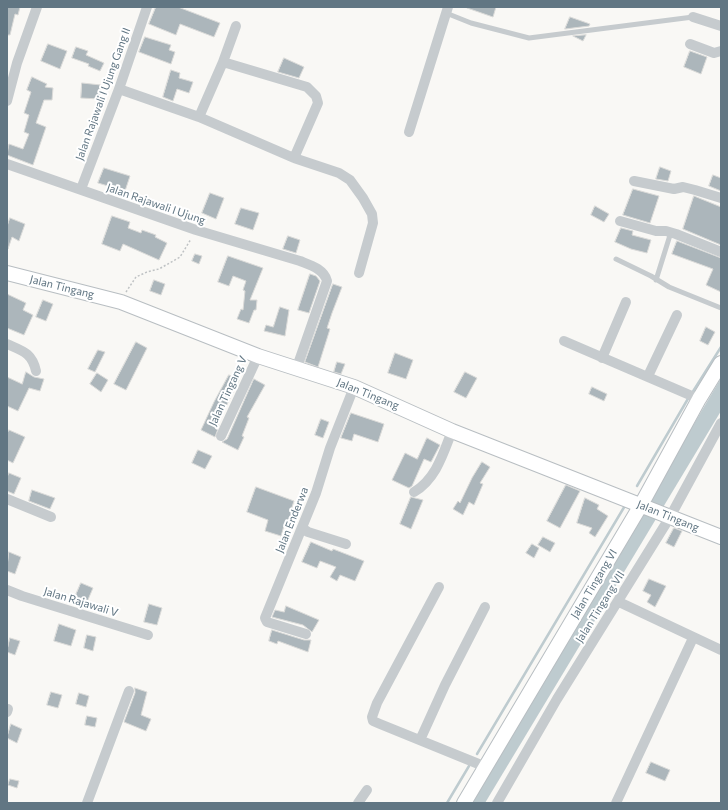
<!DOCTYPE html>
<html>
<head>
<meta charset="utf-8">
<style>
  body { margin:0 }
  #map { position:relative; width:728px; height:810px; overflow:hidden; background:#f9f8f5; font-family:Commissioner,sans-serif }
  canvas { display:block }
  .frame { position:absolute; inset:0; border:8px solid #617683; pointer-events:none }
</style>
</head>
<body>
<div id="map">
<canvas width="728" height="810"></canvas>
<div class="frame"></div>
</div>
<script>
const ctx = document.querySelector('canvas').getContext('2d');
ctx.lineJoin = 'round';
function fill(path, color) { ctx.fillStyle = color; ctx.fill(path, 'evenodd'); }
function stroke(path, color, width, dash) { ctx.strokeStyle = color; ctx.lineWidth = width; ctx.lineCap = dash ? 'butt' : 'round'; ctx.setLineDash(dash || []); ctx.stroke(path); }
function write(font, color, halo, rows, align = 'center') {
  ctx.font = font + ' Commissioner,sans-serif'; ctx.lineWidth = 4; ctx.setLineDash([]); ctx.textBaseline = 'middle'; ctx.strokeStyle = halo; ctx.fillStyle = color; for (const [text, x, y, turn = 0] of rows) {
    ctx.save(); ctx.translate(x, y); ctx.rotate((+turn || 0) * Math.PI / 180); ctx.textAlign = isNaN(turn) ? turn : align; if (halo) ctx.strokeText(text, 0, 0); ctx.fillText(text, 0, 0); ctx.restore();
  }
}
const water = new Path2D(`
  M721,378v33l-236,392h-15z`);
const stream = new Path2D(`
  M692,393l29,-46
  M637,486l52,-89
  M477,754l149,-250
  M447,803l22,-37`);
const building = new Path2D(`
  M7,7h13l-2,8 -3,-1 -5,21h-3z
  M156,7h22l42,16 -6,14 -34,-13 -4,11 -27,-11z
  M467,7h29l-3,10 -26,-9z
  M570,17l20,7 -1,2 -24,3z
  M586,35l-3,6 -10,-5z
  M145,37l26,8 -2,5 6,2 -4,12 -32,-12z
  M48,44l19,7 -7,18 -19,-8z
  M76,47l12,4 -2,4 18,8 -4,8 -12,-5 1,-2 -17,-6z
  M690,51l17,6 -6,17 -17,-7z
  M284,58l20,9 -5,11 -21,-6z
  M171,70l9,3 -1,5 14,4 -4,11 -12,-4 -4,12 -10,-4z
  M32,77l15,7 -2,3 8,1 -1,12h-8l-8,23 10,4 -13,38 -26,-10 2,-11 14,5 6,-15 -5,-2 5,-17 -5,-2 7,-21 -4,-2z
  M82,83l19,2 -1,14 -19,-1z
  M660,167l11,4 -3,10 -12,-2z
  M104,168l26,8 -5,15 -27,-8z
  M713,175l8,3v13l-12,-5z
  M633,189l26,7 -9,27 -27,-8z
  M210,193l14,5 -8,21 -14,-6z
  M694,196l27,11v38l-38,-16z
  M595,206l14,8 -5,8 -13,-7z
  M241,208l18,5 -6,17 -18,-6z
  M112,216l18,6 -2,6 13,5 1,-3 14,5 -1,2 12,6 -8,17 -36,-16 -3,7 -18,-7z
  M10,218l15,6 -6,17 -7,-4 -4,12 -1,-22z
  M621,228l12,3 -1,4 19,5 -4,13 -16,-4 -16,-7z
  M288,236l12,4 -4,13 -13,-4z
  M677,241l44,17v34l-15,-7 7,-16 -41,-15z
  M195,254l7,2 -3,8 -7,-3z
  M228,256l35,12 -13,32h7l-1,10h-2l-5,13 -12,-4 4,-10 2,1 2,-19 -2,-1 3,-9 -13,-5 -4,10 -11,-4z
  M310,274l6,2 4,5 -11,32 -11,-3z
  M154,280l11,4 -4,11 -11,-4z
  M333,284l9,3 -10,26 -5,15 3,1 -12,38 -13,-5z
  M7,294l19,9 -3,7 10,5 -9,20 -17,-7z
  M43,300l10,4 -7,17 -10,-4z
  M280,307l9,3 -4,26 -21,-5 2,-6 7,2z
  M706,327l9,5 -7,13 -8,-4z
  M136,342l11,6 -21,42 -12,-6z
  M98,350l7,2 -10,20 -7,-3z
  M395,353l18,7 -7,19 -18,-6z
  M337,362l8,2 -4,10 -7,-2z
  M26,372l8,5 10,2 -4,12 -11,-3 -11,23 -11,-5v-29l15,7z
  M465,372l12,6 -11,20 -12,-6z
  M97,373l11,7 -7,12 -11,-8z
  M229,375l10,5 -21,43 1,3 -4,11 -14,-7 13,-28z
  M254,379l11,6 -18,32 2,1 -7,18 2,1 -6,13 -16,-8 5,-3z
  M592,387l15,7 -3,7 -15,-7z
  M351,413l33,11 -6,18 -24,-8 -2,7 -11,-3z
  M321,419l8,3 -6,16 -8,-3z
  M9,430l16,7 -12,26 -6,-3v-26z
  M427,438l13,7 -9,17 -7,-3 -12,27 -3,2 -17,-8 13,-27 12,6z
  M198,450l14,6 -7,13 -13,-6z
  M482,462l8,5 -10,16 3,1 -9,21 -5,-3 -6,13 -10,-6 5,-8 2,2 12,-25z
  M9,473l12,5 -7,16 -7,-3v-13z
  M566,485l14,6 -20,37 -13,-7z
  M256,487l38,14 -3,9 7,2 -7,17 -7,-3 -3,10 -16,-5 3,-11 -21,-8z
  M32,490l23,8 -5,11 -21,-8z
  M411,497l12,3 -12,29 -11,-5z
  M585,498l14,7 -2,4 11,7 -13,21 -6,-4 3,-5 -15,-5z
  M674,528l8,3 -8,16 -8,-4z
  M543,537l12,6 -5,9 -12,-7z
  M311,542l21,9 1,-2 31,12 -9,20 -15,-6 -3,6 -7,-4 6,-10 -16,-6 -3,7 -15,-6z
  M532,544l7,4 -5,10 -8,-5z
  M9,552l12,5 -6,17 -8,-3z
  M649,579l17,7 -11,21 -8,-5 4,-7 -8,-4z
  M81,583l12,5 -6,14 -12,-5z
  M149,604l13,4 -5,17 -13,-3z
  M286,606l33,14 -7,12 -9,-7 -31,-8 3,-7 9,2z
  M59,624l17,6 -5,16 -17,-5z
  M272,630l32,10h7l-3,12 -30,-11 -1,3 -8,-3z
  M87,635l9,2 -3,14 -9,-3z
  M10,638l10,3 -5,14 -8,-3z
  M135,688l12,4 -6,23 10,4 -5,12 -22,-9 11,-29z
  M51,692l11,3 -4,13 -11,-3z
  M79,693l10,3 -3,11 -10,-3z
  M87,716l10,2 -2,9 -10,-2z
  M11,724l11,5 -5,14 -10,-5z
  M651,762l19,8 -5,11 -19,-8z
  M10,779l9,2 -2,7 -9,-3z`);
const path = new Path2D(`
  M126,292l10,-15 11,-5 12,-3 21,-12 11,-18`);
const service = new Path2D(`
  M446,13l25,10 58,15 164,-21
  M616,259l35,17 18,11 52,21
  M656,280l15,-48`);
const minor = new Path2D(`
  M693,17l28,9
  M690,44l24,9 7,-2
  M223,62l13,-36
  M119,89l80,28 95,41 45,15 11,7 13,18 9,16 1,9 -14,50
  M7,101l10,-38 20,-56
  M199,117l24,-55 84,25 9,9 2,7 -24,55
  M409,132l39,-125
  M7,164l189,66 104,31c10,4 24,8 27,20l-30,86
  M634,181l40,8 9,-2 12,3 26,8
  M81,189l38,-100 28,-82
  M620,221l36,10h10l10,3 45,18
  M564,341l135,58
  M7,344c16,7 25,9 29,27
  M602,358l24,-56
  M648,376l29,-61
  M221,436l37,-80
  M414,492c22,-13 29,-38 38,-61
  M7,499l44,18
  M302,528l6,4 38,12
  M439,587l-62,116 -5,14 1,4 7,3 106,43
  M7,590l15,6 126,39
  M619,602l102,48
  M306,634l-39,-12 -2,-4 51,-125 14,-45 24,-61
  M7,712l1,-3
  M420,740l25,-55 40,-78
  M87,803l42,-112
  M358,803l9,-13
  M497,803l60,-104 113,-182 51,-94
  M616,803l77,-165`);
const secondary = new Path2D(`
  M7,273l114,29 137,54 96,31 98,44 269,106
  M464,803l177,-298 58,-106 22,-36`);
const streetNames = [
  ["Jalan Rajawali I Ujung Gang II",103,94,-70],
  ["Jalan Rajawali I Ujung",156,204,19],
  ["Jalan Tingang",62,287,14],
  ["Jalan Tingang V",228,391,-65],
  ["Jalan Tingang",368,394,22],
  ["Jalan Tingang",668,516,22],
  ["Jalan Enderwa",292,520,-68],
  ["Jalan Tingang VI",594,584,-59],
  ["Jalan Rajawali V",81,602,17],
  ["Jalan Tingang VII",600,607,-58]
];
fill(water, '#becbcf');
stroke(stream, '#becbcf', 2.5);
fill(building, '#acb6bb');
stroke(building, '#dadad8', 1);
stroke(secondary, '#b8bec2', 16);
stroke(path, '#bfc2c4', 1.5, [2, 2]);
stroke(service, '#c6cbce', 5);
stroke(minor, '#c6cbce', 10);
stroke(secondary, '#fff', 14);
write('11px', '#617683', '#fff', streetNames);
</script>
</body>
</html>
